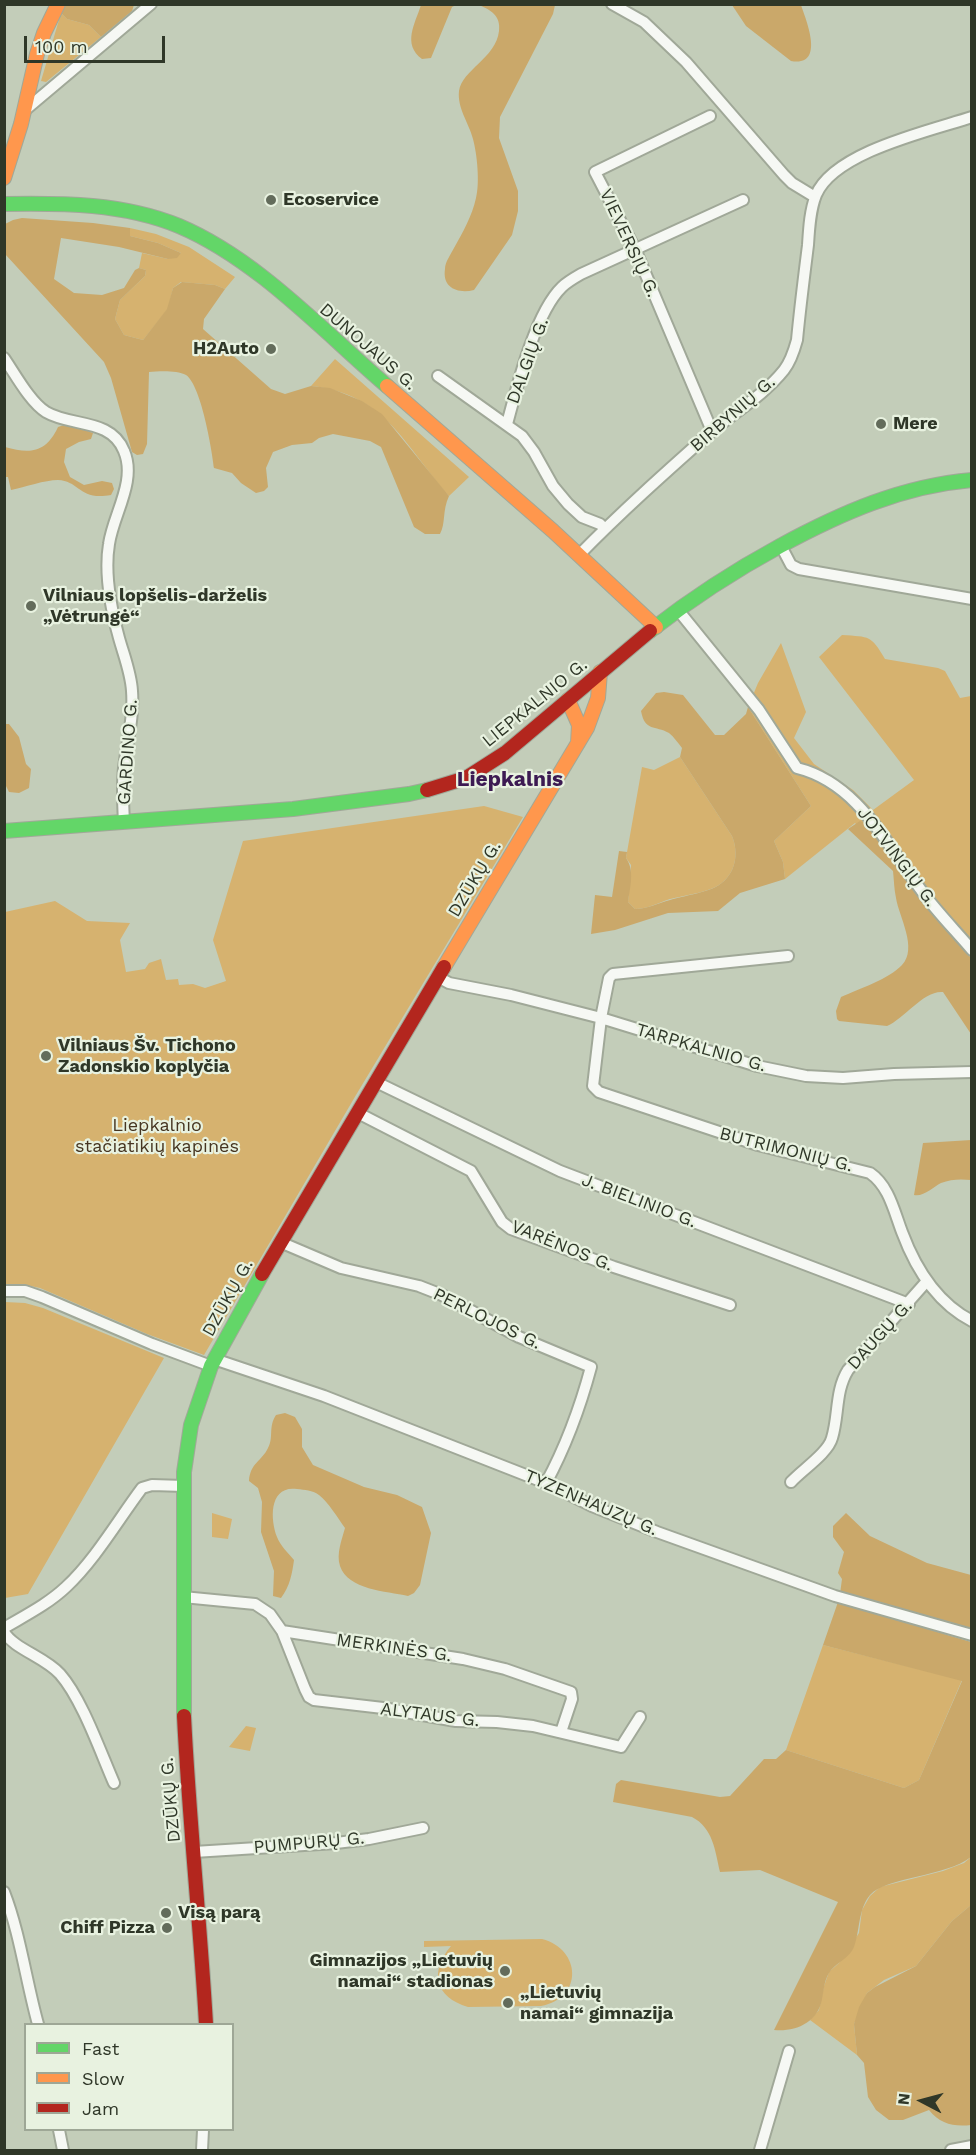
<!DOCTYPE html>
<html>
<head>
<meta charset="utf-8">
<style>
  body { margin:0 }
  #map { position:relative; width:976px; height:2155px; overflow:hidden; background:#c3cdb9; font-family:"Work Sans",sans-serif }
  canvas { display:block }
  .frame { position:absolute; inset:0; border:6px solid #2f3728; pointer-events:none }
  .legend { position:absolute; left:24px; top:2023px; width:210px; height:108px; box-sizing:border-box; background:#e8f2e0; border:2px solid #9ea796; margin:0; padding:8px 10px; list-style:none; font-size:18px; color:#2f3728 }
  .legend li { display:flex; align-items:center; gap:12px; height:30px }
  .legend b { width:30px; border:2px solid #9ea796 }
  .north { position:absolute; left:892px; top:2071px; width:60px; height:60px; -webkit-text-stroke:4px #e8f2e0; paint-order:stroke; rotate:276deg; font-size:16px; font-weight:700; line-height:24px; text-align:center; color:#2f3728 }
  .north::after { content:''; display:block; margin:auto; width:21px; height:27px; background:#2f3728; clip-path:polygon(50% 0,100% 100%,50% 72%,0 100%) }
  .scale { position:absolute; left:24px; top:36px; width:141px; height:27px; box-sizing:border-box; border:3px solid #2f3728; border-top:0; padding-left:8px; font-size:18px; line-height:21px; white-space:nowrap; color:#2f3728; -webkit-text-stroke:4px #e8f2e0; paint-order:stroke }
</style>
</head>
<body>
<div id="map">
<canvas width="976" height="2155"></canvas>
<div class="frame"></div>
<ul class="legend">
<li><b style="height:8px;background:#63d668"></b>Fast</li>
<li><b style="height:8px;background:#ff974d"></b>Slow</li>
<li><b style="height:8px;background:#b3261e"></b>Jam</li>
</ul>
<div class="north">N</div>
<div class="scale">100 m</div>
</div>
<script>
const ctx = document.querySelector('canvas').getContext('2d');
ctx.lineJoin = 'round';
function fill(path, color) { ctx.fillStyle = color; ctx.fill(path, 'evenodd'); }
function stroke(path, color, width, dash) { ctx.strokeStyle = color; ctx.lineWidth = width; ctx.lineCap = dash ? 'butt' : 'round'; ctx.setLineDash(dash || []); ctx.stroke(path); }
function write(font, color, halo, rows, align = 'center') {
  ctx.font = font + ' "Work Sans",sans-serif'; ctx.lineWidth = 4.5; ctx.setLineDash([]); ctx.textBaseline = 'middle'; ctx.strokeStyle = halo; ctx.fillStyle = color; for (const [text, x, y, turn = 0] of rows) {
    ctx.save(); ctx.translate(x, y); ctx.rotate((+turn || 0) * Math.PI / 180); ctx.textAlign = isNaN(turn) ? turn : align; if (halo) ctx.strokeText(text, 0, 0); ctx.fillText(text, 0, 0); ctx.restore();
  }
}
const green = new Path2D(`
  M64,5h2l-5,8 6,6 22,6 12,12 -55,45 -5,-1 20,-68z
  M130,228l26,6 33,13 46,30 -10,12 -10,-4 -34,-3 -8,6 -5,21 -25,31 -19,-5 -9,-16 5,-19 25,-24 1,-6 -7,-2 3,-15 26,6 13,-6 -23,-10 -28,-7z
  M335,359l134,118 -20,19c-45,-51 -63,-102 -138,-110z
  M842,635c28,2 29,0 43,24l53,9 7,3 15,27 11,-2v262l-58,-72 -58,-63 -70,56 -2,-17 -9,-21 37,-35 -63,-99 10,-24 23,-40 25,69 -12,26 20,26 39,26 20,20 41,-30 -95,-123z
  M680,757l52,79c7,17 4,38 -13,49 -11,7 -36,11 -49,14 -12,4 -23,10 -35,10l-7,-7 3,-37 -5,-7 16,-91 12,3z
  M484,806l39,11 -167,278 -152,260 -57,-21 -107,-46 -14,-3 -21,-1v-372l50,-11 32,20 43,2 -10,17 6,32 19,-3 4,-6 12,-4 5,21 12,-1 1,6 14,-1 12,4 21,-7 -13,-41 30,-99z
  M5,1302l20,1 18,5 121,50 -136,236 -23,4z
  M212,1513l20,6 -4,20 -16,-2z
  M823,1645l139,35 -43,100 -15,8 -118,-38z
  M246,1726l10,2 -6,23 -21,-4z
  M971,1857v48l-19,16 -36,45 -32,14 -17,13 -13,31 3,31 -47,-35 9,-10 5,-24 5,-14 10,-9 20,-30 3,-23 8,-14 10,-9 63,-16 21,-8z
  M542,1939c39,10 42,59 -1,67l-73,1c-33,-10 -39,-35 -17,-61l-27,1v-6z`);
const forest = new Path2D(`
  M66,5h68l-2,6 -31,26 -12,-12 -22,-6 -6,-6z
  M421,5h35l-4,2 -21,51 -9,1c-20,-15 -7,-35 -1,-54z
  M479,5h76l-2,9 -53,103 -1,21 19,53v20l-6,24 -38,55c-16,4 -32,-2 -29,-21 0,-7 6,-15 9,-21 9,-16 18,-32 22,-50 4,-16 1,-44 -3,-59 -4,-16 -16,-31 -14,-48 3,-21 37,-33 40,-60 2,-15 -8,-21 -20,-26z
  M732,5h69c5,15 25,62 -10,56l-45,-35z
  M22,218l71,5 37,5v8l28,7 23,10 -4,5 -9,1 -49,-12 -58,-9 -7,41 20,14 28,2 22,-7 11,-18 4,-2 7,2 -1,6 -25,24 -5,19 9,16 19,5 24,-31 6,-21 9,-6 33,3 10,4 -21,30 -1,10 68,60 14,5 26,-8 19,2 32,13 20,13 67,82c-7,15 -3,27 -9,38h-15l-11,-7 -33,-80 -11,-6 -37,-7 -14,4 -7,5 -20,2 -19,7 -7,16 2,19 -4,4 -8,2 -15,-10 -9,-10 -18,-5c-2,-18 -13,-83 -28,-93 -9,-5 -27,-4 -37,-3l-2,72 -4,10 -6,1 -5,-3 -21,-74 -7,-16 -99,-108v-30l8,-4z
  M64,425h8l21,8 -2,6 -12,3 -13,7 -2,13 6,15 14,8 18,-4 10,2 2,6 -3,6c-32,6 -31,-14 -53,-15 -13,0 -33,7 -47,10l-3,-13h-3v-30c25,7 41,6 53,-20z
  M664,692l19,3 32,40h9l22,-21 2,-7 63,99 -37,35 9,21 2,17 -45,14 -22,18 -50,2 -53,17 -24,4 4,-39 17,2 7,-46 8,1 -1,6c9,13 4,29 2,44l7,7c12,0 23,-6 35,-9 13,-4 39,-8 49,-15 17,-11 20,-32 13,-49l-52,-79 2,-9c-4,-5 -8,-11 -13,-15 -14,-8 -24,-1 -28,-22l15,-18z
  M5,724h4l10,13 7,27 5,5 -2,19 -10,5 -10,-1 -4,-8z
  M860,821l5,2 30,34 18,29 58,72v76l-28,-42c-19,-2 -38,26 -56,34l-48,-5 -2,-2 -1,-8 5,-14c18,-8 48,-18 61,-32 16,-17 -3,-48 -6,-67 -2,-9 -2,-18 -3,-27l-45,-42z
  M971,1140v40c-10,-1 -20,-1 -30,3 -8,4 -17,14 -27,12l9,-52z
  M285,1413l10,4 7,12v18l11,18 51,22 33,8 25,12 9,26 -11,52 -6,8 -6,3c-22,-5 -60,-6 -68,-30 -4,-12 2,-27 5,-38 -8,-11 -16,-25 -26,-33 -7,-5 -14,-5 -22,-6 -28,-4 -27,30 -20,48 3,8 11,16 17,23 -2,14 -4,26 -13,38l-8,-2 1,-25 -13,-39 1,-30 -4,-14 -9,-7c1,-18 13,-20 19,-33 6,-11 0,-21 8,-33z
  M846,1513l24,23 57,27 44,12v55l-131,-36 2,-15 -4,-6 6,-21 -11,-15v-11z
  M838,1602l133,40v215c-26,20 -85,20 -101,38 -12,14 -10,36 -16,52 -4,11 -19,16 -25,26 -5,8 -5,17 -7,26 -4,24 -27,33 -48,31l64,-128 -78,-32 -40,2c-5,-22 -7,-44 -28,-55l-79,-15 3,-18 5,-4 99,17 10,-1 34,-37h12l10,-9 118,38 15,-8 43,-99 -139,-36z
  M971,1905v220c-17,2 -31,-1 -42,-15l-26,10h-14l-13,-10 -8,-13 -4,-34 -7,-8 -3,-31 5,-17 8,-14 8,-6 41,-21 36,-45z`);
const street = new Path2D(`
  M612,4l32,18 42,40 98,113 8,8 23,14
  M24,111l127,-107
  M710,116l-115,56 40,77 77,182
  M4,358c11,16 26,44 42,54 25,15 65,6 78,39 13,30 -11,64 -15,93 -5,30 2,65 10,94 5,18 12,35 13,53 2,26 -5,51 -8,77 -2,18 -1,36 0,54
  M438,376l84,60 12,16 19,34 15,18 14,13 18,7 5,5
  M507,424c10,-37 28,-111 55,-137 5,-5 12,-9 19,-13l162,-74
  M781,546l10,19 8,4 173,30
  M579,555c42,-43 87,-83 132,-123 24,-20 53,-37 73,-62 7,-9 10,-19 13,-30 3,-32 7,-63 11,-95 1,-16 2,-35 8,-50 18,-43 113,-64 156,-78
  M678,610l81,100 38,58c61,15 89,76 124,122 15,21 34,40 51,60
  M788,956l-175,18 -4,4 -8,40 -8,68 6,6 159,53 112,28c19,13 24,38 32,59 13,35 35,71 70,89
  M438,977l11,6 62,12 90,23 156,48 49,10 37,2 51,-4 78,-2
  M376,1082l184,89 349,133
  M358,1113l113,58 31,51 9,7 103,38 116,38
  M280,1242l61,26 78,18 23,9 77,42 72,30c-11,41 -25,79 -45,116
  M4,1291h21l17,6 110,47 59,22
  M214,1359l110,37 222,87 46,23 65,26 178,64 137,39
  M791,1482c11,-12 37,-29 41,-44 7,-23 3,-47 16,-68l79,-89
  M183,1597l72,7 15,10 12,17 181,28 42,10 66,23 1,7 -11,33
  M4,1628c22,-13 44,-24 62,-41 29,-27 52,-67 76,-99l10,-3 32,1
  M282,1631l23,58 4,8 5,3 69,8 73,13 41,1 36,4 88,21 19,-30
  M4,1632c10,17 41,25 56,42 22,25 40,77 54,109
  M194,1852l142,-9 33,-4 54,-11
  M4,1892c16,41 22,89 34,132
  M59,2130l4,20
  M202,2150l1,-20
  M760,2150l29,-99
  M951,2150l21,-4`);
const fast = new Path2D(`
  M4,204c59,-1 119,-1 175,22 78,33 144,105 208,160
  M650,631c41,-32 84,-60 130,-85 61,-33 122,-60 192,-66
  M4,831l289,-22 116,-15 18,-4
  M184,1716v-244l7,-47 20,-59 51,-92`);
const slow = new Path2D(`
  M4,178l17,-54 16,-70 7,-21 14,-29
  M387,386l166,145 103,96
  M568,700l11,25 -1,18
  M444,967l143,-239 11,-30 2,-26`);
const jam = new Path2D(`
  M427,790l39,-12 39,-25 145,-122
  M262,1274l182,-307
  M184,1716c5,103 16,205 22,308`);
const markers = [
  [271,200,6,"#636c5b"],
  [271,349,6,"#636c5b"],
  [881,424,6,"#636c5b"],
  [31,606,6,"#636c5b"],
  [46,1056,6,"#636c5b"],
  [166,1913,6,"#636c5b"],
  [167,1928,6,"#636c5b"],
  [505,1971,6,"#636c5b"],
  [508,2003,6,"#636c5b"]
];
const poiNames = [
  ["Ecoservice",283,200],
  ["H2Auto",259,349,"right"],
  ["Mere",893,424],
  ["Vilniaus lopšelis-darželis",43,596],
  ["„Vėtrungė“",43,617],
  ["Vilniaus Šv. Tichono",58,1046],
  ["Zadonskio koplyčia",58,1067],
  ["Visą parą",178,1913],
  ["Chiff Pizza",155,1928,"right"],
  ["Gimnazijos „Lietuvių",493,1961,"right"],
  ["namai“ stadionas",493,1982,"right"],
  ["„Lietuvių",520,1993],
  ["namai“ gimnazija",520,2014]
];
const streetNames = [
  ["VIEVERSIŲ G.",629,243,65],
  ["DUNOJAUS G.",368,347,41],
  ["DALGIŲ G.",528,361,-70],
  ["BIRBYNIŲ G.",733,414,-41],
  ["LIEPKALNIO G.",535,703,-39],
  ["GARDINO G.",128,752,-86],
  ["JOTVINGIŲ G.",897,857,53],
  ["DZŪKŲ G.",475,879,-59],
  ["TARPKALNIO G.",701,1048,16],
  ["BUTRIMONIŲ G.",786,1150,14],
  ["J. BIELINIO G.",639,1201,21],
  ["VARĖNOS G.",562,1246,22],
  ["DZŪKŲ G.",228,1298,-61],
  ["PERLOJOS G.",487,1319,26],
  ["DAUGŲ G.",880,1335,-48],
  ["TYZENHAUZŲ G.",591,1503,23],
  ["MERKINĖS G.",394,1648,8],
  ["ALYTAUS G.",430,1715,7],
  ["DZŪKŲ G.",171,1800,-95],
  ["PUMPURŲ G.",309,1843,-5]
];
const parkNames = [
  ["Liepkalnio",157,1126],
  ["stačiatikių kapinės",157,1147]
];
const quarterNames = [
  ["Liepkalnis",510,780]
];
fill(green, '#d6b26f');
fill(forest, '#caa86a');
stroke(street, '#a0a898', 14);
stroke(fast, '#a0a898', 16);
stroke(slow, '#a0a898', 16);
stroke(jam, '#a0a898', 16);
stroke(street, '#f6f8f4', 10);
stroke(fast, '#63d668', 14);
stroke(slow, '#ff974d', 14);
stroke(jam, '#b3261e', 14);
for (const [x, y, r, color] of markers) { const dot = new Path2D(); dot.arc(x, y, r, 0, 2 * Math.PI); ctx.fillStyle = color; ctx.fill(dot); stroke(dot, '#e8f2e0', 2); }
write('bold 18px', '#2f3728', '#e8f2e0', poiNames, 'left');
write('18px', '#2f3728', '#e8f2e0', streetNames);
write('18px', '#463521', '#e8f2e0', parkNames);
write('bold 21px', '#3c1a52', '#e8f2e0', quarterNames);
</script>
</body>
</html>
